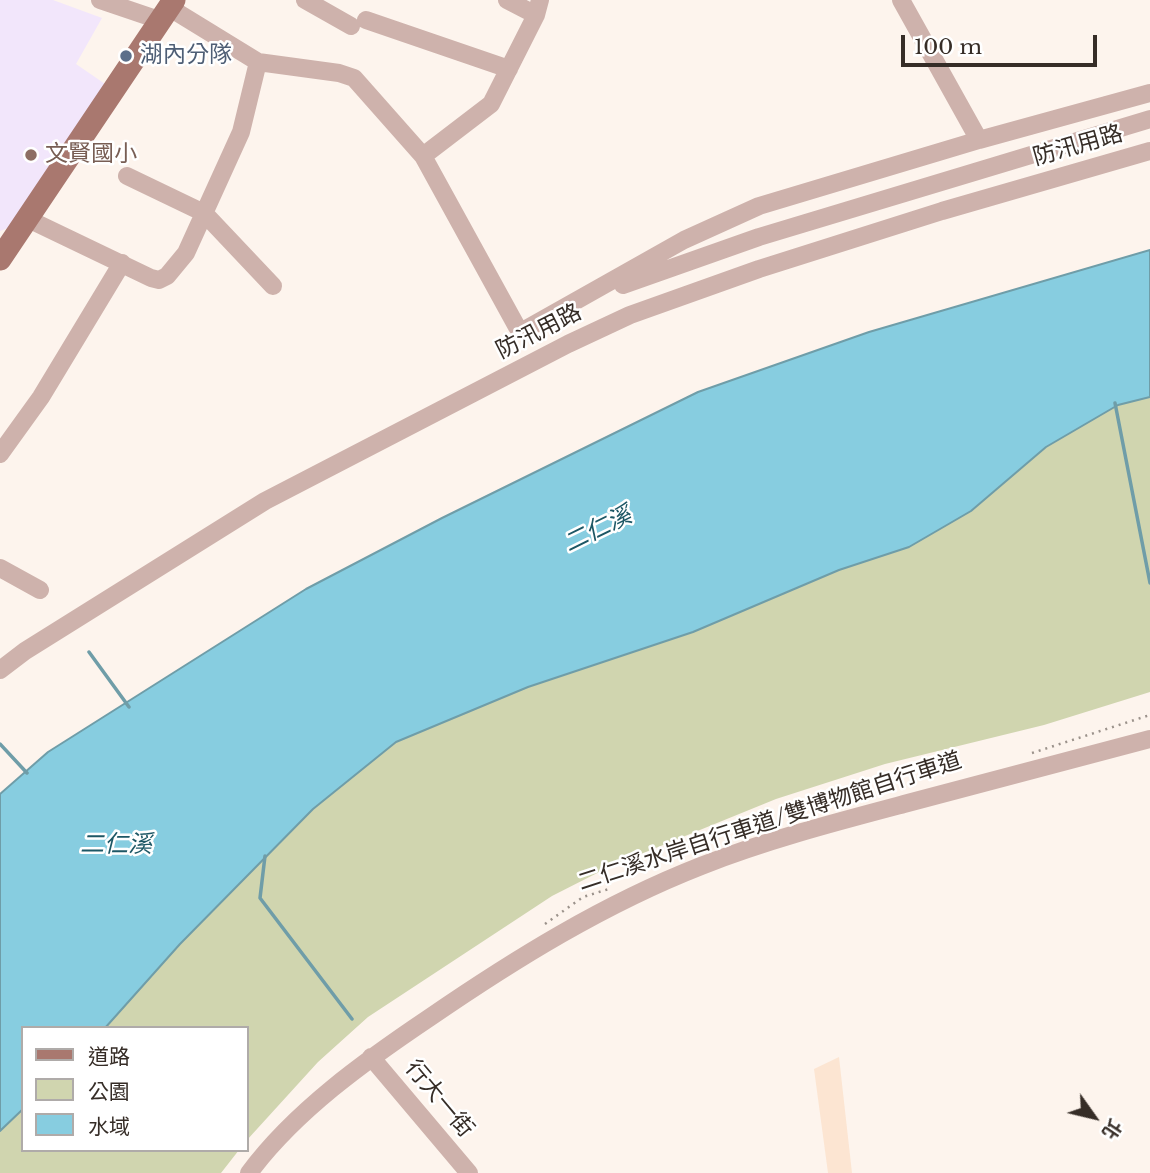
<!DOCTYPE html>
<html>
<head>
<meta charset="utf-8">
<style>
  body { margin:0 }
  #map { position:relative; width:1150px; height:1173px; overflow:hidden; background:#fdf4ed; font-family:"Libre Baskerville","Noto Sans TC",serif }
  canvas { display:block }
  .legend { position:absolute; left:21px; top:1026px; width:228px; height:126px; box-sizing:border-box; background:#fff; border:2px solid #afaba9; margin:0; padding:9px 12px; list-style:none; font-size:21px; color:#362d27 }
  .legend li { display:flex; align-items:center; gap:14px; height:35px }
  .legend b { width:35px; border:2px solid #afaba9 }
  .north { position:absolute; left:1059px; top:1082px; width:70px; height:70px; -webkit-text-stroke:5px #fff; paint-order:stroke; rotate:124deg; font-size:19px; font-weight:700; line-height:28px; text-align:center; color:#362d27 }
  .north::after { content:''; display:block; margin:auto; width:24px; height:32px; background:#362d27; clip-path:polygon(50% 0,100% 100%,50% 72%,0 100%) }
  .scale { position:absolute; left:901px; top:35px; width:196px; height:32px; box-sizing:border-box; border:4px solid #362d27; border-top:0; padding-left:9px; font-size:21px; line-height:24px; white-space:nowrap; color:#362d27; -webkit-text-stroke:5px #fff; paint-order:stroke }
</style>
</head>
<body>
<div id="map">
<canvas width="1150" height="1173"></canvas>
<ul class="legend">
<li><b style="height:9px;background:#a9786f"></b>道路</li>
<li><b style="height:19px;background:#d0d5af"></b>公園</li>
<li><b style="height:19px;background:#87cde0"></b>水域</li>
</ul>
<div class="north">北</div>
<div class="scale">100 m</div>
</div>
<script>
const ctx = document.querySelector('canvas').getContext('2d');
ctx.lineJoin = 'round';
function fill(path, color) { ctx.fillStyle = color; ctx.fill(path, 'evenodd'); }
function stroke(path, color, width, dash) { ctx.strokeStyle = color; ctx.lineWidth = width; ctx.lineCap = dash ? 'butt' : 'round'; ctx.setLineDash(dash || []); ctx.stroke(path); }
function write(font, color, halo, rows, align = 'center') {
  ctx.font = font + ' "Libre Baskerville","Noto Sans TC",serif'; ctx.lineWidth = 5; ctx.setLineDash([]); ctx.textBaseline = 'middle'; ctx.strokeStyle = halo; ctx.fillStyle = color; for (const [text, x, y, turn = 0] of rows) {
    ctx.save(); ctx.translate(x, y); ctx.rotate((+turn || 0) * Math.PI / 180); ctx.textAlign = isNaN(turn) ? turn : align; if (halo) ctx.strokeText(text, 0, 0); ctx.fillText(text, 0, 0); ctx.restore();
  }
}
const built = new Path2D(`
  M839,1057l13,116h-24l-14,-104z`);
const education = new Path2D(`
  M0,0h53l49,18 -26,46 32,22 -92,139 -16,6z`);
const green = new Path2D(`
  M1150,397v295l-106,33 -159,39 -109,35 -167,68 -57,29 -184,121 -50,45 -71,78v-112h-142l75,-84 133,-135 83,-67 132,-55 165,-55 146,-62 70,-23 62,-36 75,-64 72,-42z
  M23,1109v41h216l-18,23h-221v-42z`);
const water = new Path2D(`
  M1150,250v147l-32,8 -72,42 -75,64 -62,36 -70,23 -146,62 -165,55 -132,55 -83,67 -133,135 -75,84h-82v81l-23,22v-337l48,-42 258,-163 136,-71 256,-126 171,-60z`);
const stream = new Path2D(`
  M1115,403l35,180
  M89,652l40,55
  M0,744l27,29
  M265,856l-5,42 92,121`);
const path = new Path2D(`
  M1032,753l118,-38
  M545,924l38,-27 29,-9`);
const minor = new Path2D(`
  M100,0l59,20
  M305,0l46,26
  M507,0l29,15
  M901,0l78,140
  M170,8l88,54 81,11 15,5 69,78 94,171 4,3 5,-1 158,-89 75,-34 220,-66 171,-47
  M366,20l143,49
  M423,156l68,-52 45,-89 4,-15
  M127,176l77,37 69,73
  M28,219l123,59 8,2 8,-4 19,-23 55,-121 17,-70
  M623,285l136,-48 391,-118
  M0,454l41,-57 81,-134
  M0,568l40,22
  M0,670l25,-19 240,-150 303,-157 62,-29 129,-46 183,-58 208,-60
  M371,1057l98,116
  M249,1173c46,-62 116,-112 180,-155 86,-59 175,-114 272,-152 66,-26 135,-44 203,-62 82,-22 164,-44 246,-65`);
const major = new Path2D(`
  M0,259l174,-259`);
const markers = [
  [126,56,7,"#5c6f8a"],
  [31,155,7,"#8d6e63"]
];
const serviceNames = [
  ["湖內分隊",140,56]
];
const streetNames = [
  ["防汛用路",1078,146,-16],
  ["防汛用路",539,332,-27],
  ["二仁溪水岸自行車道/雙博物館自行車道",770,822,-18],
  ["行大一街",439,1099,50]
];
const educationNames = [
  ["文賢國小",45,155]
];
const waterNames = [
  ["二仁溪",598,530,-26],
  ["二仁溪",116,845]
];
fill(built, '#fce5d2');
fill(education, '#f2e6fb');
fill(green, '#d0d5af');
fill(water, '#87cde0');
stroke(water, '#6f9da8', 2);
stroke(stream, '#6f9da8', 3.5);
stroke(path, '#9b928b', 2.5, [2, 5]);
stroke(minor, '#ceb2ac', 18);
stroke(major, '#a9786f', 23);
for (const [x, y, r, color] of markers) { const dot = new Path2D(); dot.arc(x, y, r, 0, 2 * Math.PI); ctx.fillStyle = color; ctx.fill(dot); stroke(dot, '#fff', 2.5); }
write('23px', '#4e5e75', '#fff', serviceNames, 'left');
write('23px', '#362d27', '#fff', streetNames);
write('23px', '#785e54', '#fff', educationNames, 'left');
write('italic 24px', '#1d5765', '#fff', waterNames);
</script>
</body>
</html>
